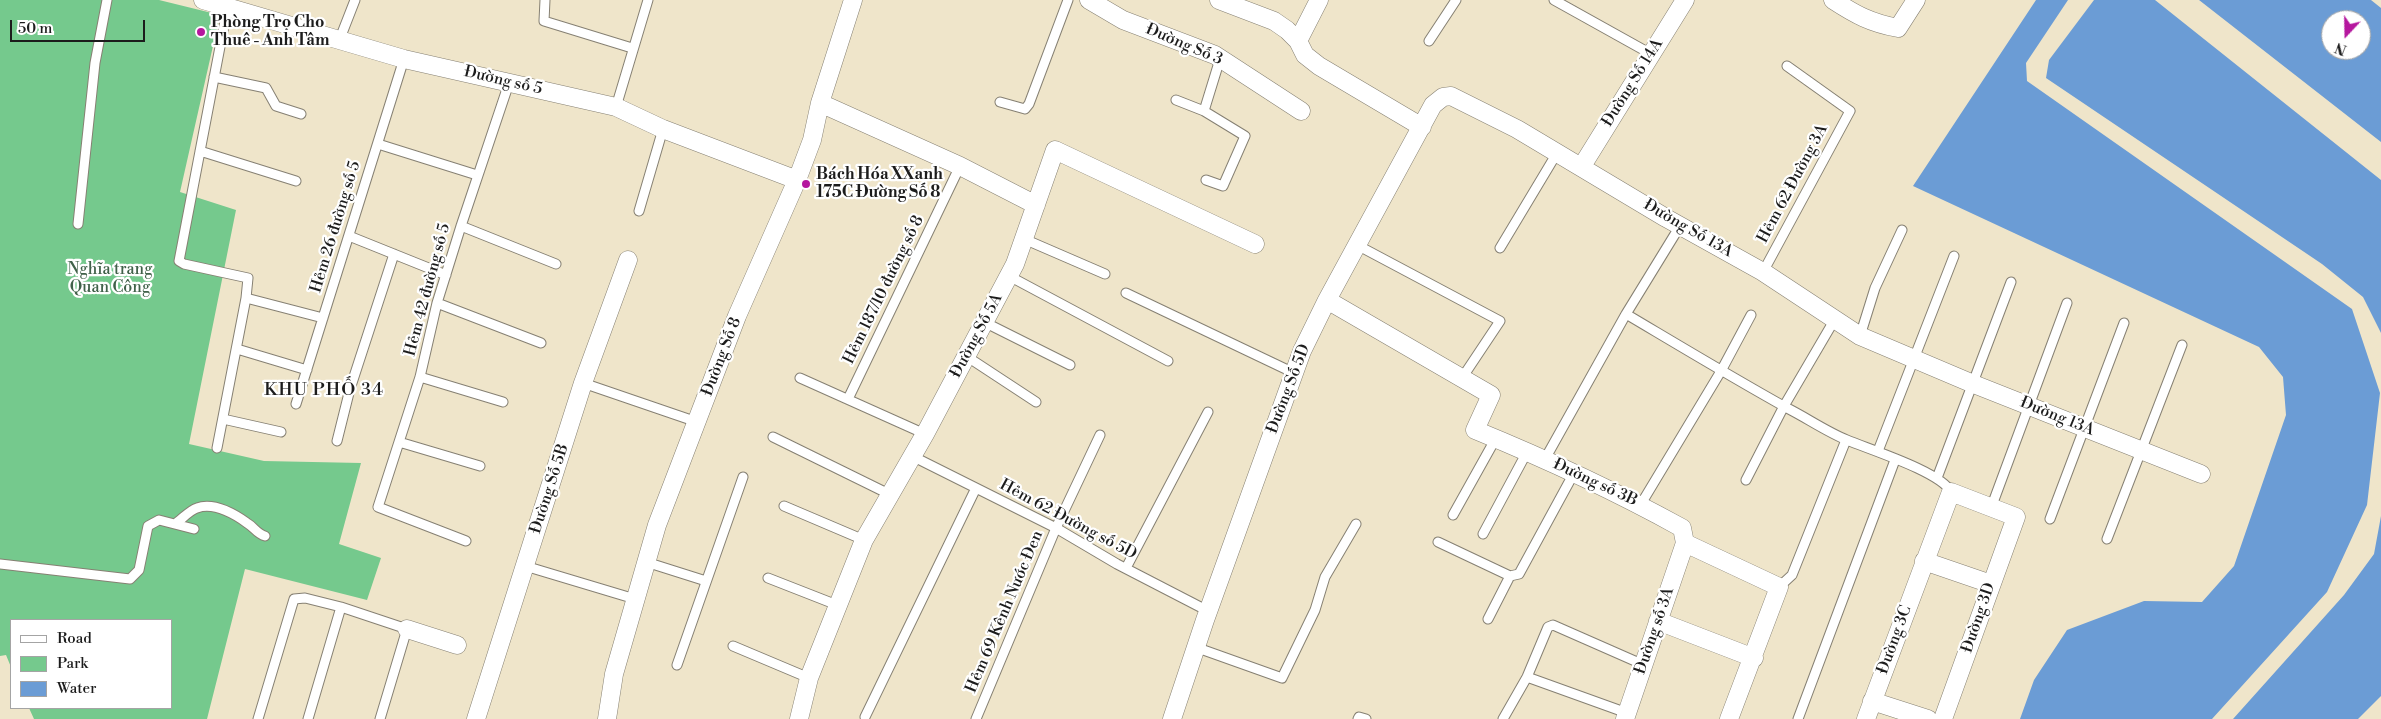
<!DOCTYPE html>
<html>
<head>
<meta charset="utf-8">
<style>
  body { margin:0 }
  #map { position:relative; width:2381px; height:719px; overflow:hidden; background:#efe5ca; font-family:"Libre Bodoni",serif }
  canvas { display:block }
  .legend { position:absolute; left:10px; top:619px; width:162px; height:90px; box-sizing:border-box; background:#fff; border:1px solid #a4a4a4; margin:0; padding:6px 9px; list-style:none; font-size:15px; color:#1c1c1c }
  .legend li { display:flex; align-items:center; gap:10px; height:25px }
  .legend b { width:25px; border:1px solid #a4a4a4 }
  .north { position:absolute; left:2321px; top:10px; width:50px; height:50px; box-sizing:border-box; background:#fff; border:1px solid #a4a4a4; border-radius:50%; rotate:201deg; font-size:14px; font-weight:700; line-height:20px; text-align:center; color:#1c1c1c }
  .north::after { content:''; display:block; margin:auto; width:18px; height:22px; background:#b5179e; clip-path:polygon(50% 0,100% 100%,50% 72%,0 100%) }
  .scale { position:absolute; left:10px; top:20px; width:135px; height:22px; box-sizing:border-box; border:2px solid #1c1c1c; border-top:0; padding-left:6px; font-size:15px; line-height:18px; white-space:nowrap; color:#1c1c1c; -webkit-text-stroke:4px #fff; paint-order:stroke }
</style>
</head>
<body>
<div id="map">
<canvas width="2381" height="719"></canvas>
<ul class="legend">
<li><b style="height:6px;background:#fff"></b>Road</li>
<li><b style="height:14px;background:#75c98d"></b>Park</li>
<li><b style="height:14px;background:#6b9cd5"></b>Water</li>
</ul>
<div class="north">N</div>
<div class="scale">50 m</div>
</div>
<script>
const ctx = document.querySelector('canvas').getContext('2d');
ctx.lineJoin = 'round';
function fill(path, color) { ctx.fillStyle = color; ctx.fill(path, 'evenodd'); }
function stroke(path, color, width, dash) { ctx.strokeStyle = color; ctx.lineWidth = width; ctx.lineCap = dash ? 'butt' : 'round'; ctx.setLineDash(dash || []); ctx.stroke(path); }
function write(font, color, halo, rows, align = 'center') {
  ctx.font = font + ' "Libre Bodoni",serif'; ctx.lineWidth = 4.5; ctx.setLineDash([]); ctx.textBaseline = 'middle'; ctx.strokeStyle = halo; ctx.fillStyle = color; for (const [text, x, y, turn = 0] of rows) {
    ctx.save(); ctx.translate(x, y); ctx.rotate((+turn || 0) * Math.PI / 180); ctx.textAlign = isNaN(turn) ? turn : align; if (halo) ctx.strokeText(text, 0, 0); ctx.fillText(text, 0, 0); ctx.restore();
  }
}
const green = new Path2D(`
  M0,0h159l61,15 -40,177 56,18 -47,234 75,17 97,2 -22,81 42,14 -14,42 -122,-31 -38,150h-173l-5,-11h142v-88h-160v47l-5,-12 -6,1z`);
const water = new Path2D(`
  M2036,0h32l-42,63 1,18 325,228 28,84 -13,112 -40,87 -115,127h-192l14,-39 33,-50 77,-29 58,1 32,-36 52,-151 -3,-38 -24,-30 -346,-161z
  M2094,0h61l226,180v153l-18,-36 -41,-33 -276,-186 3,-18z
  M2199,0h172l10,8v134zM2331,20h30v30h-30z
  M2381,516v180l-23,23h-125l111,-124 30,-41z`);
const lane = new Path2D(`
  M545,0l-1,21 88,27
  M1554,0l97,54
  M339,41l16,-41
  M1429,41l27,-41
  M214,77l52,11 10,18 25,8
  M1176,100l28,11
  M1000,102l25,7 4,-5 39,-104
  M616,107l32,-107
  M378,144l99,31
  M200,151l96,30
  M1206,180l17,6 22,-50 -41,-25 16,-52
  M639,211l24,-82
  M78,224l17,-161 12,-63
  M461,226l95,38
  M349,236l97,39
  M1024,239l81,35
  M1357,245l143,76 -38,57
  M1500,248l57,-95
  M1763,272l87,-161 -63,-45
  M1009,276l159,85
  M1126,293l168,80
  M246,298l77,20
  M437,303l104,40
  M1626,314c54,32 107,64 161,94 20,10 40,24 60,32 24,10 94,32 104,52
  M984,322l86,43
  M1860,336l15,-48 27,-58
  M237,349l70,21
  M966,356l70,46
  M420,377l83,25
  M800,378l125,56
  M583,383l114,39
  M848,399l112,-233
  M296,404l108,-345
  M223,419l58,13
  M773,437l118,58
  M337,441l13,-52 44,-135
  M399,442l81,24
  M217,448l29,-150 2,-20 -64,-14 -5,-3 49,-256
  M1878,451l76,-195
  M912,456l144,72 61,36 91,47
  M1545,459l81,-145 54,-88
  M1937,478l74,-196
  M1746,480l38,-74 51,-87
  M1641,504l80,-133 30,-56
  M784,506l80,34
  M1991,508l76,-205
  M1453,515l43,-77
  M2050,519l74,-196
  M175,524c7,-5 15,-14 22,-16 17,-6 36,5 50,15 7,4 10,11 18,13
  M1483,534l44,-82
  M2107,539l75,-194
  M466,541l-88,-34 42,-130 17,-74 24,-77 48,-143
  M1438,542l72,34
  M646,562l60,19
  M0,564l130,15 9,-9 9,-44 11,-6 35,9
  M525,566l110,33
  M1126,568l82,-156
  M768,578l69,27
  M1779,587l13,-12 54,-135
  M1488,619l22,-43 9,-2 55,-101
  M733,646l76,32
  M1195,647l87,31 33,-68 10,-33 31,-53
  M677,665l66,-188
  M1527,677l100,36
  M865,717l111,-229
  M258,719l36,-120 11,-1 36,9
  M308,719l33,-112 66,22 -27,90
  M976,719l80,-191 44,-93
  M1358,719l1,-2 7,2
  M1503,719l24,-42 21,-50 5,-2 91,40
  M1798,719l97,-259`);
const street = new Path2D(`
  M203,0l201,59 212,48 47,22 134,51
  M1089,0l34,20 92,35 86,56
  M1219,0l55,21 13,9 11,11 7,14 14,11 103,61
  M1833,0c23,15 38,23 65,28l18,-28
  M1298,41l21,-41
  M820,103l140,63 76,39
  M1582,166l103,-166
  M1327,300l164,95 -16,35c71,29 140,61 207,98l3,15
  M1685,543l94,44 -50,132
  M1924,561l67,23
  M1658,621l96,37
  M407,629l50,16
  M1872,701l56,18
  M476,719l107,-336 45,-123
  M607,719l7,-45 43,-149 80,-209 60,-136 15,-40 8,-37 33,-103
  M799,719l10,-41 55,-138 61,-106 90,-170 40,-114 200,94
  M1172,719l33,-99 97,-269 25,-51 106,-195 10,-8 8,-1 66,33 149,89 97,54 97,64 111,47 230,91
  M1625,719l60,-176
  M1866,719l85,-227 65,25 -73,202`);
const markers = [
  [201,32,5,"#b5179e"],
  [806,184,5,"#b5179e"]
];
const poiNames = [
  ["Phòng Trọ Cho",211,23],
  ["Thuê - Anh Tâm",211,41],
  ["Bách Hóa XXanh",816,175],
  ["175C Đường Số 8",816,193]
];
const streetNames = [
  ["Đường Số 3",1184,45,23],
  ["Đường số 5",503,81,13],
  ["Đường Số 14A",1633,83,-58],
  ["Hẻm 62 Đường 3A",1793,184,-62],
  ["Hẻm 26 đường số 5",336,227,-73],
  ["Đường Số 13A",1688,229,30],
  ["Hẻm 42 đường số 5",428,290,-75],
  ["Hẻm 187/10 đường số 8",884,290,-64],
  ["Đường Số 5A",977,336,-62],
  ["Đường Số 8",722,357,-69],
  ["Đường Số 5D",1289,389,-69],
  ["Đường 13A",2057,417,22],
  ["Đường số 3B",1595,483,25],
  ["Đường Số 5B",550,489,-72],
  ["Hẻm 62 Đường số 5D",1068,520,28],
  ["Hẻm 69 Kênh Nước Đen",1005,612,-67],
  ["Đường 3D",1979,618,-71],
  ["Đường số 3A",1655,631,-71],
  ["Đường 3C",1895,640,-70]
];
const parkNames = [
  ["Nghĩa trang",110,270],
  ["Quan Công",110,288]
];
const neighbourhoodNames = [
  ["KHU PHỐ 34",324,391]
];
fill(green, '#75c98d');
fill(water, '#6b9cd5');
stroke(lane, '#868073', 11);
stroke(street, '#868073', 19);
stroke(lane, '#fff', 9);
stroke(street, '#fff', 18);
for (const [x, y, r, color] of markers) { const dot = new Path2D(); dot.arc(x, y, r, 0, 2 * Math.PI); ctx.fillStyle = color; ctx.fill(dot); stroke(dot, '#fff', 2); }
write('bold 16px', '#1c1c1c', '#fff', poiNames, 'left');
write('16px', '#1c1c1c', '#fff', streetNames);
write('16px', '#406149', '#fff', parkNames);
ctx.letterSpacing = '1px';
write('18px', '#1c1c1c', '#fff', neighbourhoodNames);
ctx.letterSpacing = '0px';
</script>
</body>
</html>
